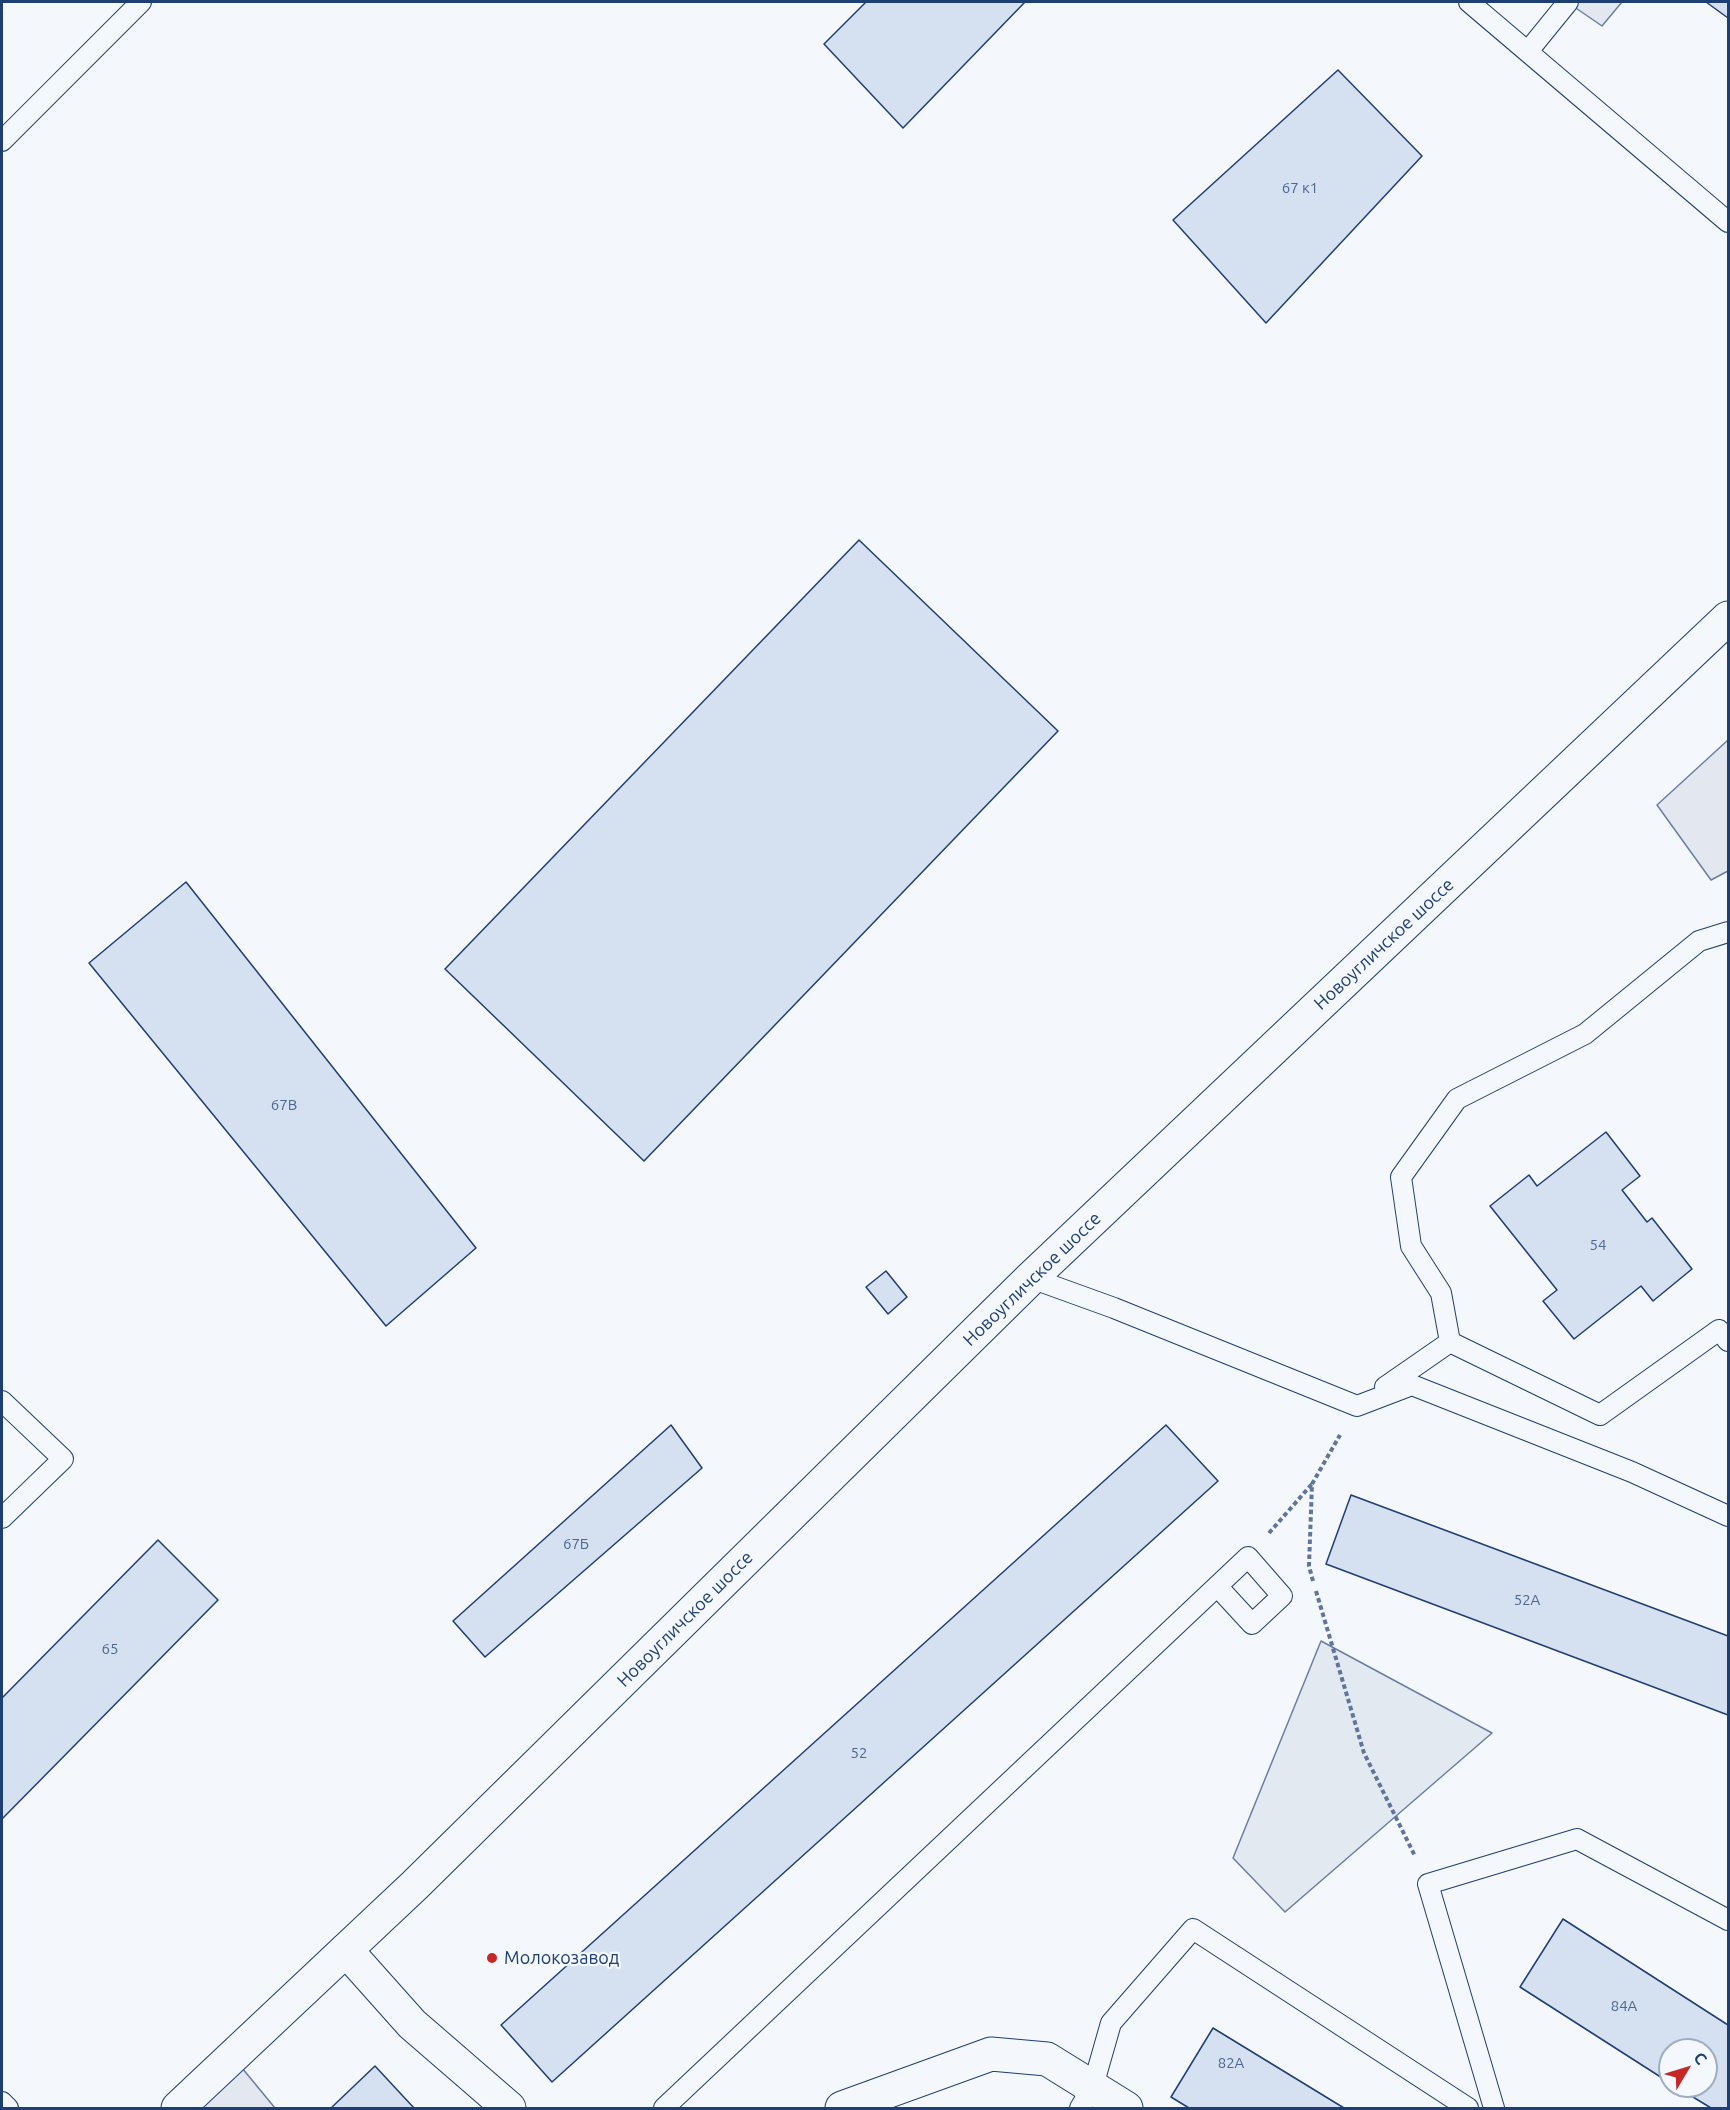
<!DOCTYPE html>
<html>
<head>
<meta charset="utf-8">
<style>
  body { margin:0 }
  #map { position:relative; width:1730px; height:2110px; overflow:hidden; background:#f4f7fb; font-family:Ubuntu,sans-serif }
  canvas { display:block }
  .frame { position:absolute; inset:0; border:3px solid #1d3f73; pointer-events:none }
  .north { position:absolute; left:1658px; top:2038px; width:60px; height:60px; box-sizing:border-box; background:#f4f7fb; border:2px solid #9eadc5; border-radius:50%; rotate:52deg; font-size:16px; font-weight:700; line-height:24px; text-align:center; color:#1d3f73 }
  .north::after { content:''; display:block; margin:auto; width:21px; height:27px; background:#c62828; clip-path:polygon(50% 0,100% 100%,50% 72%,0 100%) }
</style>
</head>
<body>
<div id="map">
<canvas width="1730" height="2110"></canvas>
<div class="frame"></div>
<div class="north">С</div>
</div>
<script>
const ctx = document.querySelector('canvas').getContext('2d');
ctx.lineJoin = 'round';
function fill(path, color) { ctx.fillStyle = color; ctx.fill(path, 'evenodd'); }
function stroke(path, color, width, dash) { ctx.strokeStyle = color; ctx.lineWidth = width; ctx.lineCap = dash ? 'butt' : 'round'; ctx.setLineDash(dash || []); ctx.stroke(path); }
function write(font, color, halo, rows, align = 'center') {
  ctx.font = font + ' Ubuntu,sans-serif'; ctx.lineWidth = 4.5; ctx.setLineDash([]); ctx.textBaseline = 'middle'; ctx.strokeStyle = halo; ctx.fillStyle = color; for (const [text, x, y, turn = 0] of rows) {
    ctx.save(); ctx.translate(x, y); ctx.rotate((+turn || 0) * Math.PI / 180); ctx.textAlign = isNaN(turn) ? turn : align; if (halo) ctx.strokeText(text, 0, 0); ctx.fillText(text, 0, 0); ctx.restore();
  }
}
const green = new Path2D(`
  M1321,1641l171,92 -207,179 -52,-54z`);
const parking = new Path2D(`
  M1567,2h55l-20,24z
  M1728,740v131l-17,9 -54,-75z
  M233,2057l42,51h-97z`);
const building = new Path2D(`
  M866,2h159l-122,126 -79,-84z
  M1706,2h22v16z
  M1338,70l84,86 -156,167 -93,-103z
  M859,540l199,191 -414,430 -199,-192z
  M186,882l290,366 -90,78 -297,-363z
  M1606,1132l34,44 -18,14 25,32 5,-4 40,51 -39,32 -12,-15 -67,53 -31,-38 14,-11 -67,-84 39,-31 8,11z
  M886,1271l21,26 -19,17 -22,-27z
  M671,1425l31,43 -217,189 -32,-36z
  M1166,1425l52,56 -666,601 -51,-57z
  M1351,1495l377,141v79l-402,-151z
  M158,1540l60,60 -216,219v-121z
  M1563,1919l165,106v83h-17l-36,-22h31v-36h-36v33l-150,-96z
  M1213,2028l131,80h-155l-18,-11z
  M375,2066l39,42h-83z`);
const path = new Path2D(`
  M1269,1533l43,-49
  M1313,1581l-4,-15 3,-82 28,-49
  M1316,1591l48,162 51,103`);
const service = new Path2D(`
  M1469,2l259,220
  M1529,50l39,-48
  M2,141l139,-139
  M1031,1278l83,30 243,98 55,-21 220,87 96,44
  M1450,1342l150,73 119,-85 9,11
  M1385,1387l65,-45 -9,-49 -30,-47 -10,-69 56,-78 128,-65 114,-93 29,-9
  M2,1401l61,58 -61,59
  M2,2102l6,6
  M664,2108l584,-551 34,39 -30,28 -35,-38
  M1080,2108l13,-22 18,-63 82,-94 275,179
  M1494,2108l-66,-224 149,-45 151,81`);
const minor = new Path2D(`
  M346,1950l66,74 97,84
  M842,2108l149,-54 56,5 79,49`);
const secondary = new Path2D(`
  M178,2108l237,-223 616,-607 697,-660`);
const markers = [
  [492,1958,6,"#c62828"]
];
const numberNames = [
  ["67 к1",1300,188],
  ["67В",284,1105],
  ["54",1598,1245],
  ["67Б",576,1544],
  ["52А",1527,1600],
  ["65",110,1649],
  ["52",859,1753],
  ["84А",1624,2006],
  ["82А",1231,2063]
];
const streetNames = [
  ["Новоугличское шоссе",1384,944,-43],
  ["Новоугличское шоссе",1032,1279,-44],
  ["Новоугличское шоссе",685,1619,-45]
];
const poiNames = [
  ["Молокозавод",504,1958]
];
fill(green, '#e3e9f0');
stroke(green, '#687fa3', 1.5);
fill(parking, '#e3e8f0');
stroke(parking, '#687fa3', 1.5);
fill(building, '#d5e0f0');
stroke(building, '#1d3f73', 1.5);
stroke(service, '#1d3f73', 22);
stroke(minor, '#1d3f73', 35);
stroke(secondary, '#1d3f73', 35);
stroke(path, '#5e769c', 4, [4.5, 3]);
stroke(service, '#f4f7fb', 20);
stroke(minor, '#f4f7fb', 33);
stroke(secondary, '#f4f7fb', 33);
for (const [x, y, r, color] of markers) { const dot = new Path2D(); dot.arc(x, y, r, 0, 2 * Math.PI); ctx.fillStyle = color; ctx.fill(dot); stroke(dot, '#f4f7fb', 2); }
write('15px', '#4b6792', null, numberNames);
write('18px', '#1d3f73', '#f4f7fb', streetNames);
write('18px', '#1d3f73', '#f4f7fb', poiNames, 'left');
</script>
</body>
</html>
